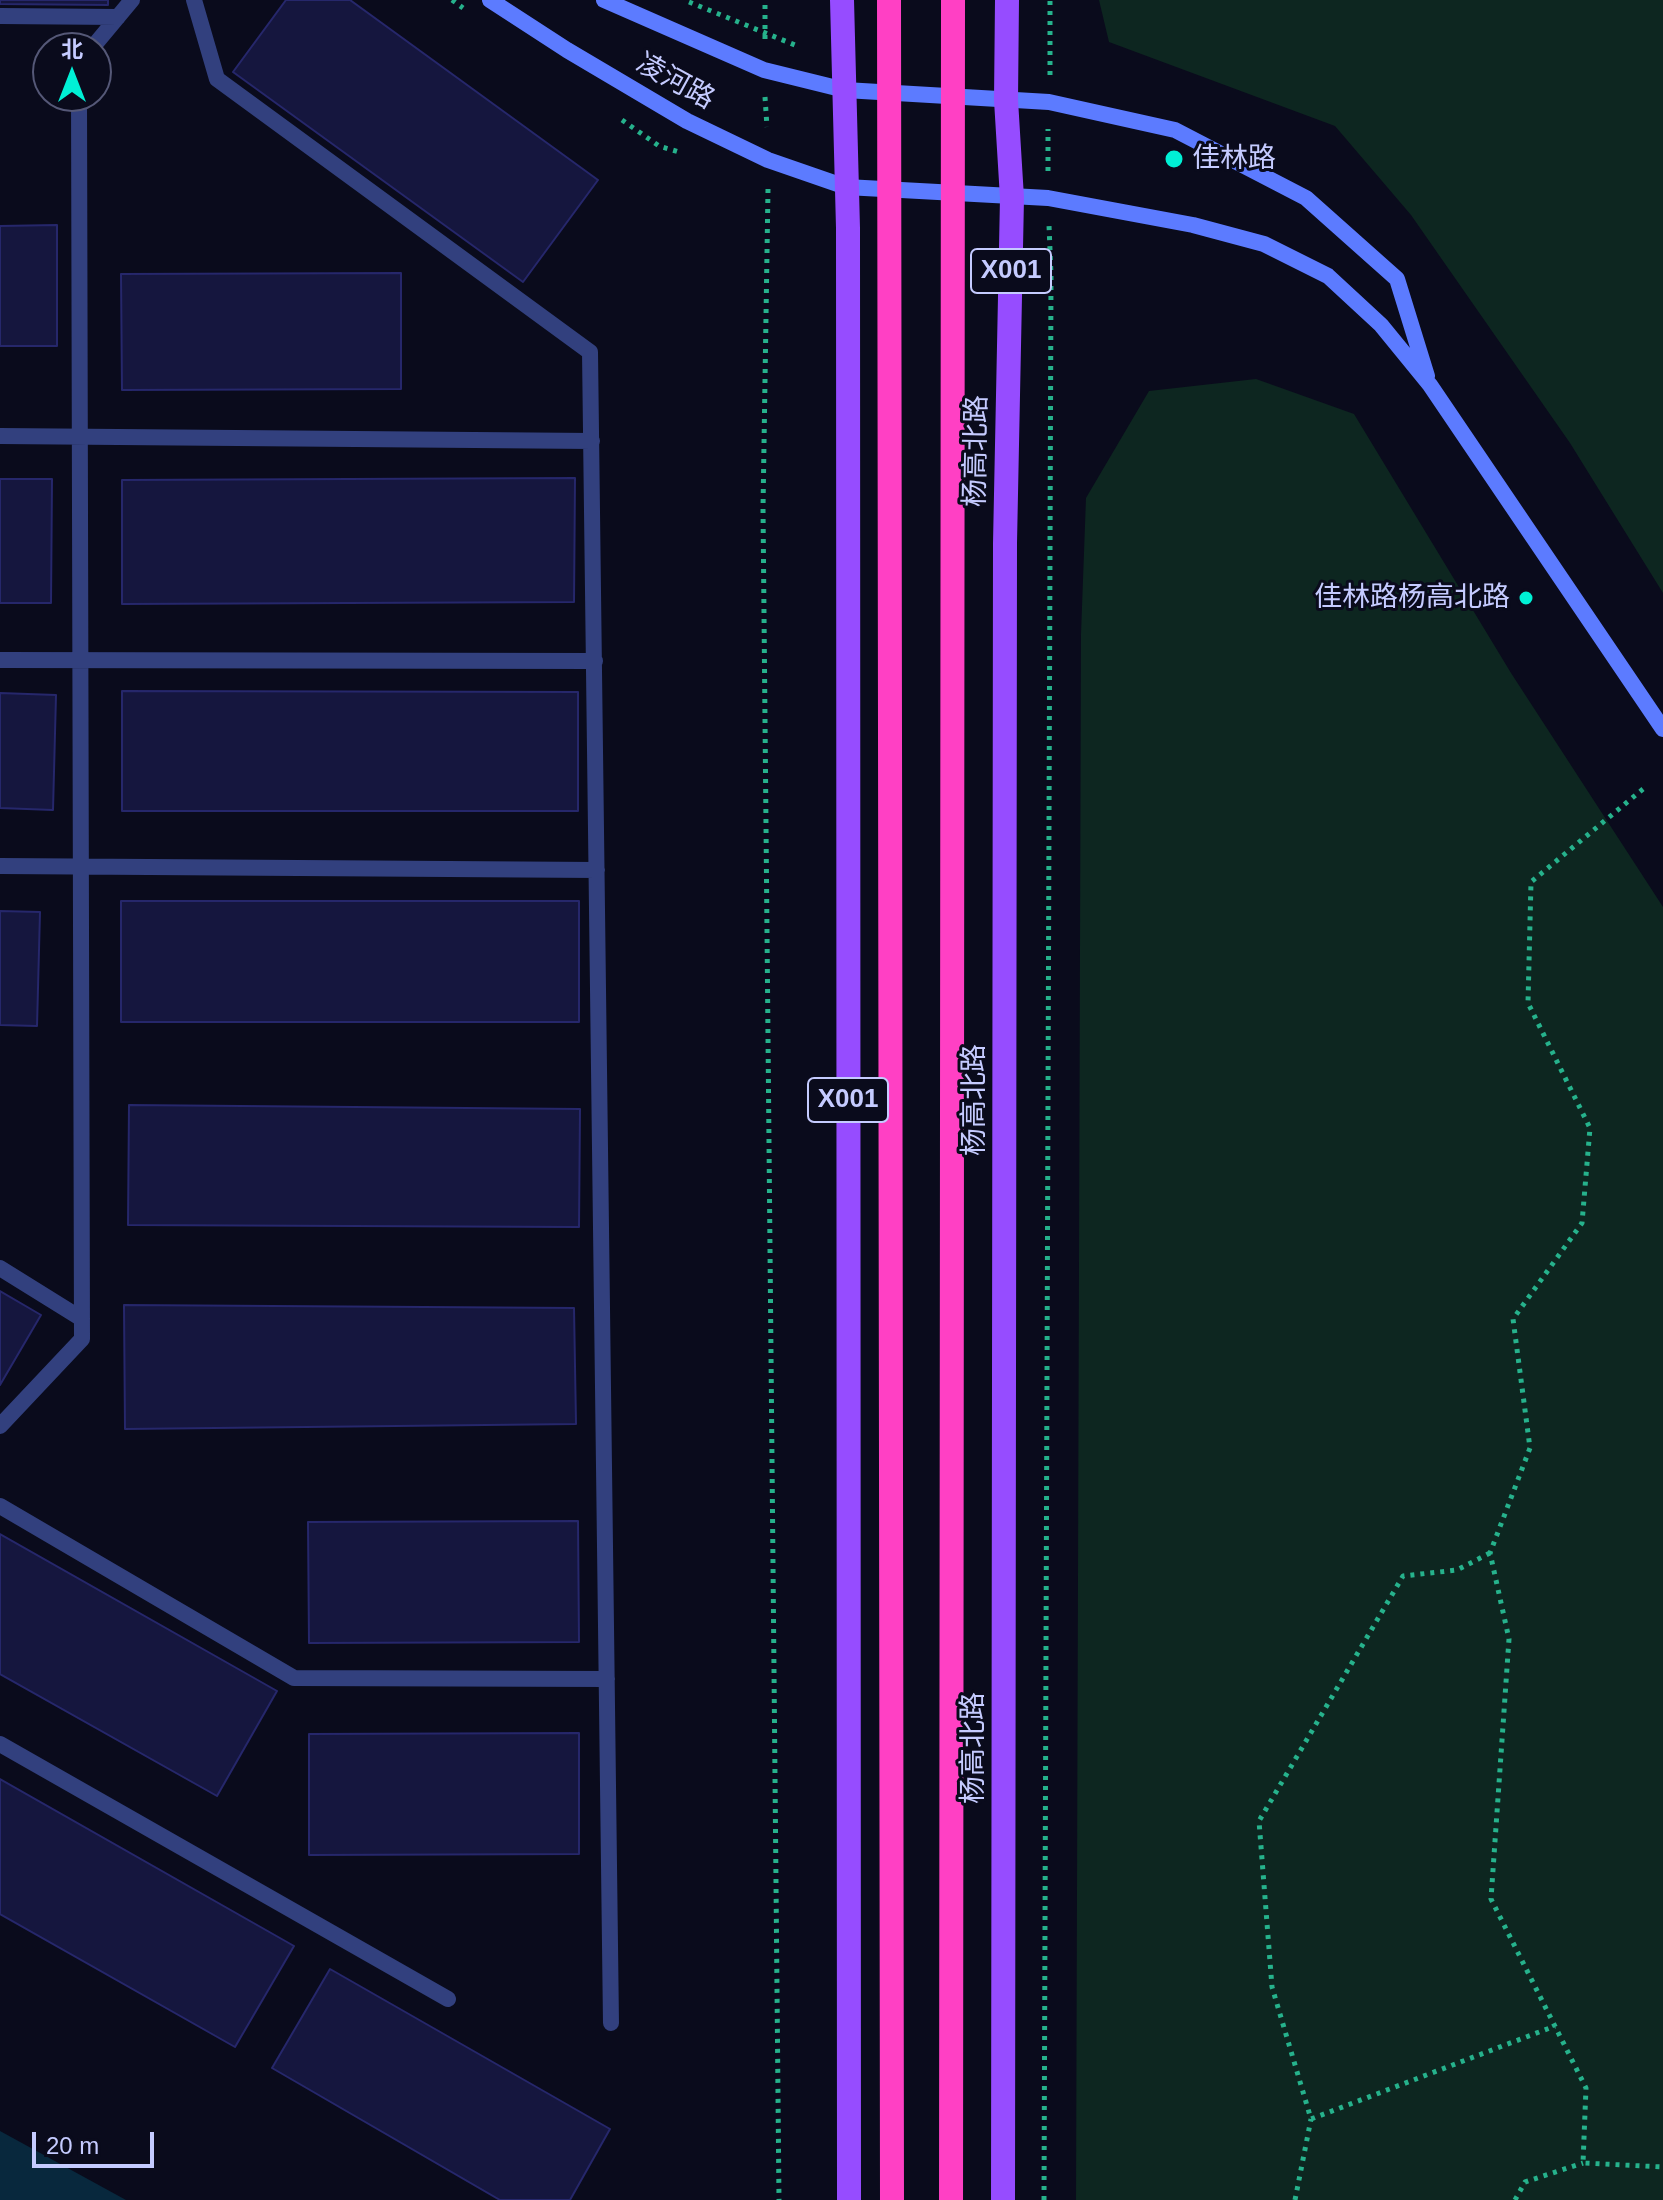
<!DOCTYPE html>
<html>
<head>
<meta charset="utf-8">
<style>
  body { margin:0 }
  #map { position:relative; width:1663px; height:2200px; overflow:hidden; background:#0a0b1c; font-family:Helvetica,"Noto Sans SC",sans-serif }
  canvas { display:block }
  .north { position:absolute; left:32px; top:32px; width:80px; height:80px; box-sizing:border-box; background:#0a0b1c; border:2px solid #555877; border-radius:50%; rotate:0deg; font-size:22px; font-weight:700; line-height:32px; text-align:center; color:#c5cbff }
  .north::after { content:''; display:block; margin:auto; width:28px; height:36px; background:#00f0d5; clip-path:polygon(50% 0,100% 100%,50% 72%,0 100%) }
  .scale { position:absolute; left:32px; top:2132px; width:122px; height:36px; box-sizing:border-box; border:4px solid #c5cbff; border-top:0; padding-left:10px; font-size:24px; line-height:28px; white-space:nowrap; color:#c5cbff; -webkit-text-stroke:6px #0a0b1c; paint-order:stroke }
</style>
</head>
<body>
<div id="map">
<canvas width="1663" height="2200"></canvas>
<div class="north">北</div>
<div class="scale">20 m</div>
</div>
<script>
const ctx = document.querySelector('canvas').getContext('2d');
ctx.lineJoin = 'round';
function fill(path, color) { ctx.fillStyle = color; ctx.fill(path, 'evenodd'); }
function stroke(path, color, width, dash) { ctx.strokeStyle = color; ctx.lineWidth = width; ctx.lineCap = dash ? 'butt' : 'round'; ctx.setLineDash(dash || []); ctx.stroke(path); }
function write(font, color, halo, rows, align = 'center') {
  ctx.font = font + ' Helvetica,"Noto Sans SC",sans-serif'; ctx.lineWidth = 6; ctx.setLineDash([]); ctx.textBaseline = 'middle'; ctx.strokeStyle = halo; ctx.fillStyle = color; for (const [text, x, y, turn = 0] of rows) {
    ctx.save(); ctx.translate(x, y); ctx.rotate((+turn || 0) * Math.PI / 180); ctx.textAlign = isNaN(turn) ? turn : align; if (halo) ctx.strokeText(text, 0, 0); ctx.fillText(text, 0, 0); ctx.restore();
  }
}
const green = new Path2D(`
  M1099,0h564v593l-93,-150 -159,-228 -76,-89 -226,-84z
  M1256,379l98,35 157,259 152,234v1293h-587l5,-1566 5,-136 63,-107z`);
const water = new Path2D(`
  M0,2131l126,69h-126z`);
const building = new Path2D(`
  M0,0h108v5l-108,-1z
  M286,0h64l248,180 -75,102 -290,-210z
  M57,225v121h-57v-120z
  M401,273v116l-279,1 -1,-116z
  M575,478l-1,124 -452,2v-124z
  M0,479h52l-1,124h-51z
  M122,691l456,1v119h-456z
  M0,693l56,2 -3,115 -53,-2z
  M121,901h458v121h-458z
  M0,911l40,1 -3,114 -37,-1z
  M129,1105l451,4 -1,118 -451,-2z
  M0,1291l41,24 -41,70z
  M124,1305l450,3 2,116 -451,5z
  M578,1521l1,121 -270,1 -1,-121z
  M0,1534l277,157 -60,105 -217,-122z
  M579,1733v121l-270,1v-121z
  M0,1779l294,167 -59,101 -235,-133z
  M330,1969l280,160 -40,71h-70l-228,-132z`);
const path = new Path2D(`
  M452,0l11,8
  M689,2l106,43
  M765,39v-39
  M1050,75v-75
  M765,97l2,30
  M622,120l37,26 20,6
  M1048,171v-42
  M768,189l-5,319 16,1692
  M1643,789l-112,93 -3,121 62,125 -8,95 -69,96 17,129 -40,105 19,86 -18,260 95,189 -3,75 80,4
  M1490,1553l-33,17 -54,6 -144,245 13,166 39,132 244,-93
  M1044,2200l7,-1925 -2,-50
  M1295,2200l16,-81
  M1515,2200l10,-18 58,-19`);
const lane = new Path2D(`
  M194,0l23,79 373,273 21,1671
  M0,16l118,1
  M92,48l40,-48
  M0,436l592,5
  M0,660l595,1
  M0,866l597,4
  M0,1268l82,51
  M0,1426l82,-87 -3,-1243
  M0,1506l294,172 313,1
  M0,1744l448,255`);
const secondary = new Path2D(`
  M490,0l77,50 120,71 81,39 78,27 202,11 145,27 71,19 64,32 53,49 49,60 233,344
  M604,0l160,70 81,20 204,12 126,28 131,68 91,81 30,97`);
const primary = new Path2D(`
  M842,0l6,228 1,1972
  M1003,2200l2,-1657 7,-345 -6,-98 1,-100`);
const highwayBridge = new Path2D(`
  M889,0l3,2200
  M951,2200l2,-2200`);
const markers = [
  [1174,159,10,"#00f0d5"],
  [1526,598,8,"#00f0d5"]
];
const shields = [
  [1011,271,80],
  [848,1100,80]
];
const shieldNames = [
  ["X001",1011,271],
  ["X001",848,1100]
];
const streetNames = [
  ["凌河路",675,82,29],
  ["杨高北路",977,451,-89],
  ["杨高北路",975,1100,-90],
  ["杨高北路",974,1748,-90]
];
const poiNames = [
  ["佳林路",1192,159],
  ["佳林路杨高北路",1510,598,"right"]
];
fill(green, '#0d2620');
fill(water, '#08283d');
fill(building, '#15163e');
stroke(building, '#26276b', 2);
stroke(path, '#26b28c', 5, [4, 6]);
stroke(lane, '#32407e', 16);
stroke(secondary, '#5c7bff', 16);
stroke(primary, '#964cff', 24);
stroke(highwayBridge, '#ff40c4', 24);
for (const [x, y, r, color] of markers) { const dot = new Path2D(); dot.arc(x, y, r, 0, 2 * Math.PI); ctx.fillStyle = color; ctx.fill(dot); stroke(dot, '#0a0b1c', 3); }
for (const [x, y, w] of shields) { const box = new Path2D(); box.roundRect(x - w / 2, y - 22, w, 44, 6); ctx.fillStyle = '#0a0b1c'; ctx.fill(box); stroke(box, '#c5cbff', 2); }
write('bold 26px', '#c5cbff', null, shieldNames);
write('28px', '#c5cbff', '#0a0b1c', streetNames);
write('28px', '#c5cbff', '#0a0b1c', poiNames, 'left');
</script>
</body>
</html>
